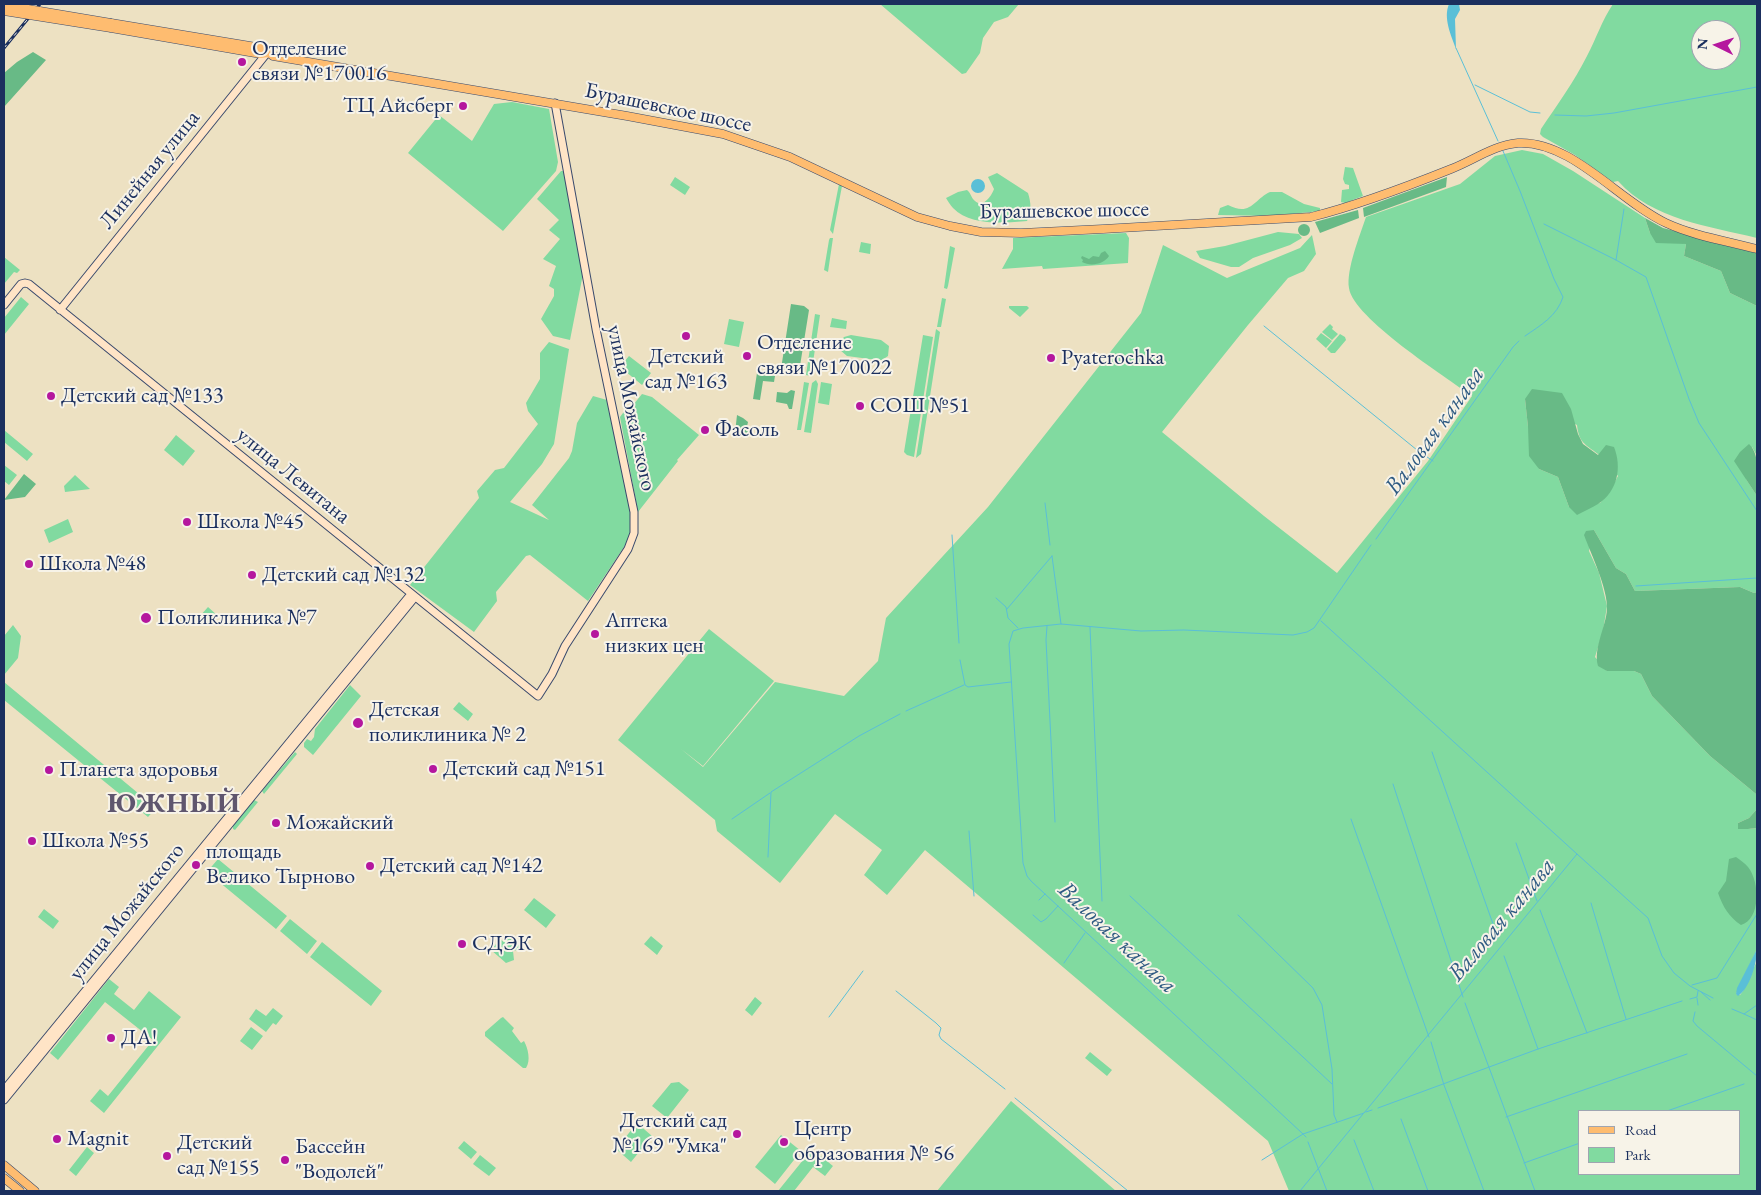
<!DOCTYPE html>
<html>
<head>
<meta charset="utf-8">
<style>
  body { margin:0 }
  #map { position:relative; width:1761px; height:1195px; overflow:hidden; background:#ede1c2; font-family:"EB Garamond",serif }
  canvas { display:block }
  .frame { position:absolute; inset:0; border:5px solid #1b2f5e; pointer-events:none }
  .legend { position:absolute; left:1578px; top:1110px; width:162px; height:65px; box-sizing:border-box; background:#f7f3e8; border:1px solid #9fa5b1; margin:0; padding:6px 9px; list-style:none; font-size:15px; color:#1b2f5e }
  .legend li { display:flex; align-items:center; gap:10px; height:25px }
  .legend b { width:25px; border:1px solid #9fa5b1 }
  .north { position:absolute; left:1691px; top:20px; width:50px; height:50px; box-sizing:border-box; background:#f7f3e8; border:1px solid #9fa5b1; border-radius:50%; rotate:274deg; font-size:14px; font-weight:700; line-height:20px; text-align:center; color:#1b2f5e }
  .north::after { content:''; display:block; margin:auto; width:18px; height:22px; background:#b5179e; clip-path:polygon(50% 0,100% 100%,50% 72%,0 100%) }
</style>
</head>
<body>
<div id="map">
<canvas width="1761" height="1195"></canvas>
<div class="frame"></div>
<ul class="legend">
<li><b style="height:6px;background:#febc70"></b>Road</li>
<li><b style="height:14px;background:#81daa0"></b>Park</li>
</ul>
<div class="north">N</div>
</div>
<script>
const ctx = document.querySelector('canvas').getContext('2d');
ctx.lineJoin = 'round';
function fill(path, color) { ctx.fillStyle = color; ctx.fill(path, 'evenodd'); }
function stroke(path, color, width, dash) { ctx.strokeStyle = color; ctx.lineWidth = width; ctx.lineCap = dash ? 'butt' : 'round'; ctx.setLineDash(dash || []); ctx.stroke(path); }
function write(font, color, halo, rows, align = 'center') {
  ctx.font = font + ' "EB Garamond",serif'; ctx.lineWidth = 4; ctx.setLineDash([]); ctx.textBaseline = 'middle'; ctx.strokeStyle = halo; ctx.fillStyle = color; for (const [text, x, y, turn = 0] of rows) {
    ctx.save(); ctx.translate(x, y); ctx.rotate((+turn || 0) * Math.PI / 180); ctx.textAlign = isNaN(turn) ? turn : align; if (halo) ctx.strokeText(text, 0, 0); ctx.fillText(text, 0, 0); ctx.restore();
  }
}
const green = new Path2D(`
  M880,4h139l-11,13 -14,5 -11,16 -3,15 -14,20 -4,1z
  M1613,4h144v234c-48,-12 -104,-18 -139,-57l-5,1 -38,-27 -32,-18 -3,-3 1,-5c16,-24 33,-47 46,-73 9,-17 15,-36 26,-52zM1701,30h30v30h-30z
  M512,102l37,7 9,53 -2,9 -53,60 -95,-78 31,-38 33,26 22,-37z
  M1522,150l21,4 30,17 72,47 5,15 36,11 -2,12 37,15 9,22 27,13v150l-5,-9 -6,32 11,17v96l-3,1 -14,-6 -105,4 -9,-17 -10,-6 -22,-38 -5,21 10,22 8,33 -4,25 -8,26 12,14h27l7,3 11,22 58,60 46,38 1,15 -8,9 -11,5v5l10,1 9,-1v121l-21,45 4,1 3,-4 14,-30v230h-468l-21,-50 -343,-291 -38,45 -23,-20 18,-25 -47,-36 -55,69 -63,-52 -2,-11 -97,-80 91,-111 65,52 -71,85 -22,-17 22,18 72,-85 69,14 34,-35 8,-43 102,-111 153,-194 22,-68 64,33 73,-30 12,-13 4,19 -12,17 -16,7 -40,47 -86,107 102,84 73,57 91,-112 44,-65c-26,-19 -119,-78 -123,-108 -3,-18 11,-53 17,-71l94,-33 35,-28zM1525,399l52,26c2,18 8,19 21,29 7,6 14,15 20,22l-8,15 -10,12 -31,4 -11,-30 -19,-8 -11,-42zM1580,1111h160v63h-160z
  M1345,167l8,1 10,28 -18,7 -4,-1 1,-12 7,-1v-4l-4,-1 -2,-5z
  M561,171h3l19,103 -13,66 -17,-4 -12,-17 13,-23v-7l-5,-3 7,-20 -13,-7 17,-20 -11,-9 10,-10 -22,-21z
  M997,173l31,20c3,9 4,20 -1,28 -22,2 -57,5 -74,-13 -3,-3 -5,-7 -7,-10l12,-6 9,-2c4,3 4,8 8,11 8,8 17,-6 19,-12l-6,-12z
  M675,177l15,10 -5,8 -15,-10z
  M839,184l3,2 -9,48 -3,-4z
  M1270,192h12l22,12 16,4v3l-48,5 -54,-1 2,-7 8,-3c23,12 26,-6 42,-13z
  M1278,232l21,2 3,4 -12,7 -37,13 -14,9h-8l-31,-9 -4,-7 29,-5z
  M1126,233l3,5 -1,25 -85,6 -1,-3 -40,3 11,-20v-11z
  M830,238h3l-5,34 -4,-2 5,-30z
  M861,242l10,2 -1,10 -11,-2z
  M950,246l5,2 -7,38 -1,3 -3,-1z
  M4,257l16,13 -3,3 -3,-1 -10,12z
  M21,297l8,7 -25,31v-17z
  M942,298l4,1 -5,28h-4z
  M1009,306h18l2,2 -9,9 -11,-9z
  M815,314l5,1 -9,61 -5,-1z
  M832,318l15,3 -1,8 -16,-2z
  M729,319l15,3 -5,25 -15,-3z
  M1330,324l3,3 -1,2 6,5 -6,6 -10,-8z
  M936,329l4,3 -19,122 -5,4z
  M1321,333l11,8 -6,7 -10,-9z
  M1340,334l5,3 1,3 -11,13h-4l-4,-4z
  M851,335l30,5 8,6 -1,10 -6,4h-5l-30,-4 -7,-6 -1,-7 5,-6z
  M923,335l10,2 -19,120 -7,-2 -3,-3z
  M549,342l20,7 -15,95 -12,20 -32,38 39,18 -17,-15 37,-47 3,-7 5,-28 16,-27 14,4 25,118v13l-4,10 -40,60 -58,-46 -4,1 -30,36 1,9 -23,31 -64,-47 69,-87 -2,-7 18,-21 9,-2 34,-44 -10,-13 -2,-8 14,-24v-26z
  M629,356l22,17 -9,12 -22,-18z
  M816,380l2,4 -7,49 -7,-1 8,-49z
  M804,382l5,1 -8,47h-4z
  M821,382l11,2 -3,21 -11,-2z
  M642,394l10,3 47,38 -22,25 1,1 -40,51 -18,-95 6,-8 3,1z
  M4,430l29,24 -6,7 -23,-19z
  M176,435l19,16 -12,15 -19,-16z
  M4,465l13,10 -8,10 -5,-4z
  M75,475l15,14 -25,3 -1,-6z
  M68,519l5,13 -24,11 -5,-13z
  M208,607l10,9 -8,8 -10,-8z
  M13,625l8,11 -3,22 -14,17v-39z
  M4,682l152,126 -8,9 -144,-117z
  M350,685l11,11 -48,59 -9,-8v-4l3,-4 4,2 3,-4 1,-8z
  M459,702l14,12 -5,7 -15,-12z
  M295,752l2,2 -33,40 -2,-3z
  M254,800l4,2 -23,28 -2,-1v-3z
  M218,859l69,57 -11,13 -69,-57z
  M534,898l22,17 -10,13 -22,-18z
  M44,909l15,12 -6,8 -15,-12z
  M290,919l27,22 -10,13 -27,-23z
  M651,936l12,10 -6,9 -13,-11z
  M508,937l13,10 -4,3 -4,1 1,9 -8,3 -15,-13 9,-11 4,3z
  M322,942l60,49 -11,15 -61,-49z
  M109,979l10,8 -5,7 20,16 15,-19 32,26 -77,96 -14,-12 10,-12 8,7 45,-56 -48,-38 -47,58 -8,-7z
  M755,997l7,6 -10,13 -7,-6z
  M273,1008l10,8 -7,9 -3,-2 -7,9 -17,-13 7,-10 10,7z
  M503,1017l11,11 -2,3 9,12 3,-2c4,7 7,20 2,27h-3l-38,-32v-4l16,-14z
  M251,1027l12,9 -11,14 -12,-9z
  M1090,1052l22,18 -5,6 -22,-18z
  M679,1082l10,8 -22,28 -15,-12 19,-23z
  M1011,1101l105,90h-179z
  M637,1123l15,13 -21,26 -15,-13z
  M781,1135l20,16 -26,33 -20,-17z
  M464,1141l13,11 -6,7 -13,-11z
  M87,1147l7,6 -18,23 -7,-6z
  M812,1149l21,17 -8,10 -12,-9 -19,24h-16z
  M480,1155l16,13 -7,8 -16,-12z`);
const forest = new Path2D(`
  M33,52l13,8 -42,47v-34l13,-11z
  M1447,177l-1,10 -82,30 -1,-9z
  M1358,210l1,8 -39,15 -5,-11z
  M1645,218l18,10 94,24v54l-27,-13 -9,-22 -37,-15 2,-12 -30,-1 -6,-10z
  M1298 230a6 6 0 1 1 12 0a6 6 0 1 1-12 0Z
  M1105,251l4,5c-5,8 -18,11 -27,6l1,-2 -2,-2 1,-2 7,3 4,-3 6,1 2,-4z
  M791,304l13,2 5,4 -10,62 -18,-3z
  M757,373l18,3 -1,6 -11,-1 -3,19 -7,-1z
  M1532,389l30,4 9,16 7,25 5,10 15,11 8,-10 8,2c8,20 4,44 -16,57 -6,4 -14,7 -21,11l-8,-8 -11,-30 -19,-8 -10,-13 -1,-29 -3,-28z
  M791,390l4,1 -3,18h-3l-2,-5 -11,-2 1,-10 10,1z
  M737,415l6,3 5,4 -2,9 5,1 -3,3 -13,-2z
  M1749,444c12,11 8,36 8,52l-23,-35 6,-9z
  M24,474l12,10 -11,13 -21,3z
  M1594,530l22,38 10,6 9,17 105,-4 14,6 3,-1v236l-9,1h-10v-6l11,-5 8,-9 -1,-15 -46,-38 -58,-60 -11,-22 -7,-3h-27l-9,-5c-5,-18 8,-39 9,-57 1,-20 -16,-55 -23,-74l2,-4z
  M1736,857c4,3 9,6 12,10 12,15 13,52 -7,58 -12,-8 -18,-18 -23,-32l8,-12 3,-22z`);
const water = new Path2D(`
  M1449,4h10l1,6 -5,9 1,30c-5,-14 -13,-31 -7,-45z
  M971 186a7 7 0 1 1 14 0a7 7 0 1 1-14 0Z
  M1757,949c0,14 -7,39 -19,47l-2,-2 1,-6z`);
const stream = new Path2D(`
  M1456,48l42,93
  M1475,85l55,27 10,1
  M1555,115l31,1 28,-3 143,-26
  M1503,151l17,40 34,88 9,18c-6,19 -22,28 -38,39
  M1544,224l72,36 30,17 43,122 10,24 58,88
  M1616,260l8,-51
  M1264,326l153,124 16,11
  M1045,503l5,42
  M952,535l7,108
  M1376,539l137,-192 6,-6
  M1371,545l-57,83 -7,4 -14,3 -109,-5 -43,1 -80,-7 -38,4 -10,3 -4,13 14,219 4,13 4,5 272,253 61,-21 213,-259 71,64 14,38 12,17 16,13 23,12
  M1052,556l9,68
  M1636,586l121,-8
  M996,598l10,9 2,11 10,10
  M1007,609l45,-53
  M1321,621l256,233
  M1047,626l-1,14 9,182
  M1090,627l12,274
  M960,660l5,25 3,2 43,-5
  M906,711l58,-26
  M1432,752l66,186
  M1393,784l70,213
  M732,819l38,-26
  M1351,819l78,218
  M969,831l5,65
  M1516,843l21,58
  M768,857l3,-65 88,-56 41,-22
  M1130,896l202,188
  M1039,900l6,-6
  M1591,903l35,116
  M1540,910l47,123
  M1033,915l8,7 5,-3 12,-13
  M1238,915l75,73 9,17 10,64 2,46 3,7
  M1504,956l34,93
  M1064,963l21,-30
  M1692,985l25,-7 40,-64
  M896,991l40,32 5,5 -2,7 2,4 64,50
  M1701,992l9,8
  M1697,998l1,7
  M1690,999l7,-2 1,-6
  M1465,1003l70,188
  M1732,1009l12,5 13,-9
  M1695,1012l-2,9 4,5 60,50
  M1744,1014l13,6
  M829,1017l34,-46
  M1431,1042l13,43 40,106
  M1015,1098l113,93
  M1378,1108l160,-59 144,-48
  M1667,1111l77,-27
  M1366,1112l6,-2
  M1506,1117l181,-63
  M1401,1119l27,72
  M1354,1140l20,51
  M1308,1142l19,49
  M1262,1160l41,-26 3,3
  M1524,1163l56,-20
  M1300,1191l63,-77`);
const secondary = new Path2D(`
  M4,305l17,-21 4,-1 4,1 509,412 14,-22 13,-28 63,-97 6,-16v-21l-38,-183 -41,-226
  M60,310l207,-257
  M4,1090l407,-496
  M4,1100l411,-503`);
const primary = new Path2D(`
  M111,23l151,25 11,8 354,60 96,18 67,23 127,60 33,9 31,6 40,1 82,-4 208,-12c48,-12 95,-30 140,-48 23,-9 43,-24 67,-26 53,-3 101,58 148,80 28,13 61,18 91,26
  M111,28l150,26 6,-1
  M4,1165l31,26
  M4,1178l16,13`);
const rail = new Path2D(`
  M4,48l36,-44`);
const primaryBridge = new Path2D(`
  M4,5l107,18
  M4,11l107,17`);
const markers = [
  [242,62,5,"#b5179e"],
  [463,106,5,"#b5179e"],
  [686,336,5,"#b5179e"],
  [747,356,5,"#b5179e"],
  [1051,358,5,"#b5179e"],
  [51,396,5,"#b5179e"],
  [860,406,5,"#b5179e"],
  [705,430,5,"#b5179e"],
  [187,522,5,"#b5179e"],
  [29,564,5,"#b5179e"],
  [252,575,5,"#b5179e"],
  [146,618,6,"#b5179e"],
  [595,634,5,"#b5179e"],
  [358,723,6,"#b5179e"],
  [433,769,5,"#b5179e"],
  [49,770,5,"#b5179e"],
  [276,823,5,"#b5179e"],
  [32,841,5,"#b5179e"],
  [196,865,5,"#b5179e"],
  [370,866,5,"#b5179e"],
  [462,944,5,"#b5179e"],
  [111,1038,5,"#b5179e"],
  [737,1134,5,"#b5179e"],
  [57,1139,5,"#b5179e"],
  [784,1142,5,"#b5179e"],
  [167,1156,5,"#b5179e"],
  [285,1160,5,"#b5179e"]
];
const poiNames = [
  ["Отделение",252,49],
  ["связи №170016",252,74],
  ["ТЦ Айсберг",453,106,"right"],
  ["Отделение",757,343],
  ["связи №170022",757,368],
  ["Детский",686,357,"center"],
  ["сад №163",686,382,"center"],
  ["Pyaterochka",1061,358],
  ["Детский сад №133",61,396],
  ["СОШ №51",870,406],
  ["Фасоль",715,430],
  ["Школа №45",197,522],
  ["Школа №48",39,564],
  ["Детский сад №132",262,575],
  ["Поликлиника №7",157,618],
  ["Аптека",605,621],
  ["низких цен",605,646],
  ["Детская",369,710],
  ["поликлиника № 2",369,735],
  ["Детский сад №151",443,769],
  ["Планета здоровья",59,770],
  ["Можайский",286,823],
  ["Школа №55",42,841],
  ["площадь",206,852],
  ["Велико Тырново",206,877],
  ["Детский сад №142",380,866],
  ["СДЭК",472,944],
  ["ДА!",121,1038],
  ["Детский сад",727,1121,"right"],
  ["№169 \"Умка\"",727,1146,"right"],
  ["Центр",794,1129],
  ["образования № 56",794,1154],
  ["Magnit",67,1139],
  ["Детский",177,1143],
  ["сад №155",177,1168],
  ["Бассейн",295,1147],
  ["\"Водолей\"",295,1172]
];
const streetNames = [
  ["Бурашевское шоссе",668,108,12],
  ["Линейная улица",150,170,-51],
  ["Бурашевское шоссе",1064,211,-1],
  ["улица Можайского",631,408,78],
  ["улица Левитана",293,476,39],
  ["улица Можайского",127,912,-51]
];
const waterNames = [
  ["Валовая канава",1435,431,-54],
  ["Валовая канава",1502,920,-50],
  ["Валовая канава",1117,938,43]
];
const districtNames = [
  ["ЮЖНЫЙ",174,804]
];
fill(green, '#81daa0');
fill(forest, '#68ba86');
fill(water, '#5abfd7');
stroke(stream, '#5abfd7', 1);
stroke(secondary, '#3a4a6d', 9);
stroke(primary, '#3a4a6d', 9);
stroke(secondary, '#ffe4c6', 7);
stroke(primary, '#febc70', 8);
stroke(rail, '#1b2f5e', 3);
stroke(rail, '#f7f3e8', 1, [4]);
stroke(primaryBridge, '#3a4a6d', 9, []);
stroke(primaryBridge, '#febc70', 8);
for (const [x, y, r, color] of markers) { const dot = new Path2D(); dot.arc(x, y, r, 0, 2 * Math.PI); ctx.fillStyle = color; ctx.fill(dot); stroke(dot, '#f7f3e8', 2); }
write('22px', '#1b2f5e', '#f7f3e8', poiNames, 'left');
write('22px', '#1b2f5e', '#f7f3e8', streetNames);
write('italic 24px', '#2e5a82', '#f7f3e8', waterNames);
ctx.letterSpacing = '1px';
write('bold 28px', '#5f566e', '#f7f3e8', districtNames);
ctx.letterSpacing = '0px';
</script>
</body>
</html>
